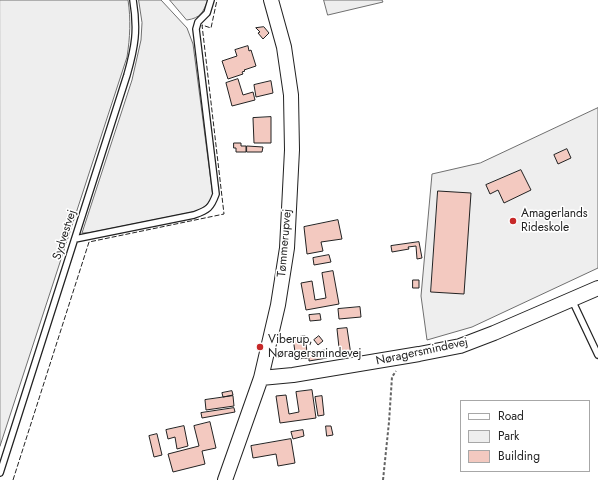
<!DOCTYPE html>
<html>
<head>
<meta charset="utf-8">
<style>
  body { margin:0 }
  #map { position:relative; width:598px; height:480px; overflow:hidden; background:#fff; font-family:Jost,sans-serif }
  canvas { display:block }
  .legend { position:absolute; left:460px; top:400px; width:130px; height:72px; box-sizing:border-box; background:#fff; border:1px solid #a7a7a7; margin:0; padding:5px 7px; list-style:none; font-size:12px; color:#222 }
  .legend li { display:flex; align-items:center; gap:8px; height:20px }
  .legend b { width:20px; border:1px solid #a7a7a7 }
</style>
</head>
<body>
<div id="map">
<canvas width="598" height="480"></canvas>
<ul class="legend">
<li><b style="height:5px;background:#fff"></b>Road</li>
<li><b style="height:11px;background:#eee"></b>Park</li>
<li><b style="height:11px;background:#f3c9c0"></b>Building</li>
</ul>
</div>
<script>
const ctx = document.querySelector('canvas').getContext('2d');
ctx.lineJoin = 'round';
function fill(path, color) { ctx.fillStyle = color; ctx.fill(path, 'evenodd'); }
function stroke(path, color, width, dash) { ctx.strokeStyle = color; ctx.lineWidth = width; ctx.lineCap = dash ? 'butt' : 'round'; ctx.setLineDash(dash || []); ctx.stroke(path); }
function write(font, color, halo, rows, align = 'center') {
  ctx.font = font + ' Jost,sans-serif'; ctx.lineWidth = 3; ctx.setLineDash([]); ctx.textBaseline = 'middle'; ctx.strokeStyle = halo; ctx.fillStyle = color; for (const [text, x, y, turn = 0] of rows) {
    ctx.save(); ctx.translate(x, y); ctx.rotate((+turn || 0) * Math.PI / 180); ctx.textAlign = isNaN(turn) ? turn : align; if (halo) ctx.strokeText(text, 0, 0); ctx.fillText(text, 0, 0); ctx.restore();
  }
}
const green = new Path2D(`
  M0,0h128c3,19 2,38 -1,57l-127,389z
  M139,0h22l26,28 6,16 20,153c-6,8 -10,12 -20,15l-105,21h-6l50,-153 9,-40 1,-17z
  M170,0h38c-5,12 -7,18 -21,20z
  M324,0h58l1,2 -55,13z
  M598,108v160l-126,59 -45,13 -6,-44 11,-122 48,-11z`);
const building = new Path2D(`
  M264,27l5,6 -6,6 -5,-6 2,-1 -4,-4z
  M248,46l1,5 2,-1 5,16 -12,4 1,1 -3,1 1,2 -15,5 -6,-18 15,-5 -2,-6z
  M238,79l5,16 10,-3 2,8 -23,6 -6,-23z
  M271,81l2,12 -17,4 -2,-12z
  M271,117v26h-17l-1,-25z
  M234,143h7v3h5v6h-10v-4h-2z
  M247,146l16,1 -1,5h-15z
  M567,149l4,9 -13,6 -4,-9z
  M521,170l10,20 -27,13 -6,-13 -8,4 -4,-9z
  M438,191l33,2 -7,101 -33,-2z
  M338,220l4,19 -21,3 2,9 -16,3 -3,-27z
  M419,242l3,16 -5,1 -1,-13 -8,1 1,2 -17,3 -1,-6z
  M329,255l2,7 -17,3 -1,-7z
  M333,271l6,33 -33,6 -5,-27 11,-2 3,19 11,-2 -4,-25z
  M413,280h6v8h-6z
  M360,307l1,10 -22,2 -1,-10z
  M320,314l1,6 -11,1 -1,-6z
  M347,328l4,27 -11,2 -3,-28z
  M305,336l2,16 19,-2 1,8 -18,3v-3l-13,1 -3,-21z
  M319,336l4,5 -5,4 -4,-5z
  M312,390l4,28 -36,5 -4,-27 10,-1 3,19 10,-2 -3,-20z
  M232,391l1,4 -10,2 -1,-4z
  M233,396l1,10 -28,4 -1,-10z
  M322,396l2,19 -6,1 -3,-19z
  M234,408l1,4 -33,6 -1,-5z
  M210,422l6,26 -14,3 3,13 -32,8 -5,-18 31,-8 -5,-20z
  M184,426l4,20 -11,3 -2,-12 -7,2 -2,-9z
  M326,426h5l2,9 -6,1z
  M303,430l1,6 -11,3 -2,-7z
  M157,434l5,21 -8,2 -5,-21z
  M291,439l4,24 -17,3 -2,-12 -23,4 -2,-12z`);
const path = new Path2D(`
  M383,480l6,-58 3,-45 4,-6`);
const service = new Path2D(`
  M75,239l119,-24c14,-5 17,-7 22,-21l-20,-165 2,-7 9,-9 4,-13
  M572,300l26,55
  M0,473l127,-398c8,-28 11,-45 6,-75`);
const tertiary = new Path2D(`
  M261,378l32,-3 126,-21 41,-8 34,-13 104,-45
  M225,480l36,-102 17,-73 9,-57 5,-98 -1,-55 -7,-48 -13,-47`);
const fence = new Path2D(`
  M13,480l76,-238 135,-28 -22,-189 9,3 6,-28`);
const markers = [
  [513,221,4,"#c62828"],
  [260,347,4,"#c62828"]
];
const poiNames = [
  ["Amagerlands",521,214],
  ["Rideskole",521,228],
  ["Viberup,",268,340],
  ["Nøragersmindevej",268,354]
];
const streetNames = [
  ["Sydvestvej",65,235,-72],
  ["Tømmerupvej",285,243,-85],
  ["Nøragersmindevej",422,352,-12]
];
fill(green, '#eee');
stroke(green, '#6f6f6f', 1);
fill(building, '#f3c9c0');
stroke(building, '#222', 1);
stroke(service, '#222', 8);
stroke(tertiary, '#222', 16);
stroke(path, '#646464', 2, [3, 2]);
stroke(service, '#fff', 5.5);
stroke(tertiary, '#fff', 14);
stroke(fence, '#222', 1, [5, 2]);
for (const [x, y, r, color] of markers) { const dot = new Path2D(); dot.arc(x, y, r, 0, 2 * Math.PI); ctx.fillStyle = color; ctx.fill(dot); stroke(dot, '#fff', 1.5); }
write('12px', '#222', '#fff', poiNames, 'left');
write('12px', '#222', '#fff', streetNames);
</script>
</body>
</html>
